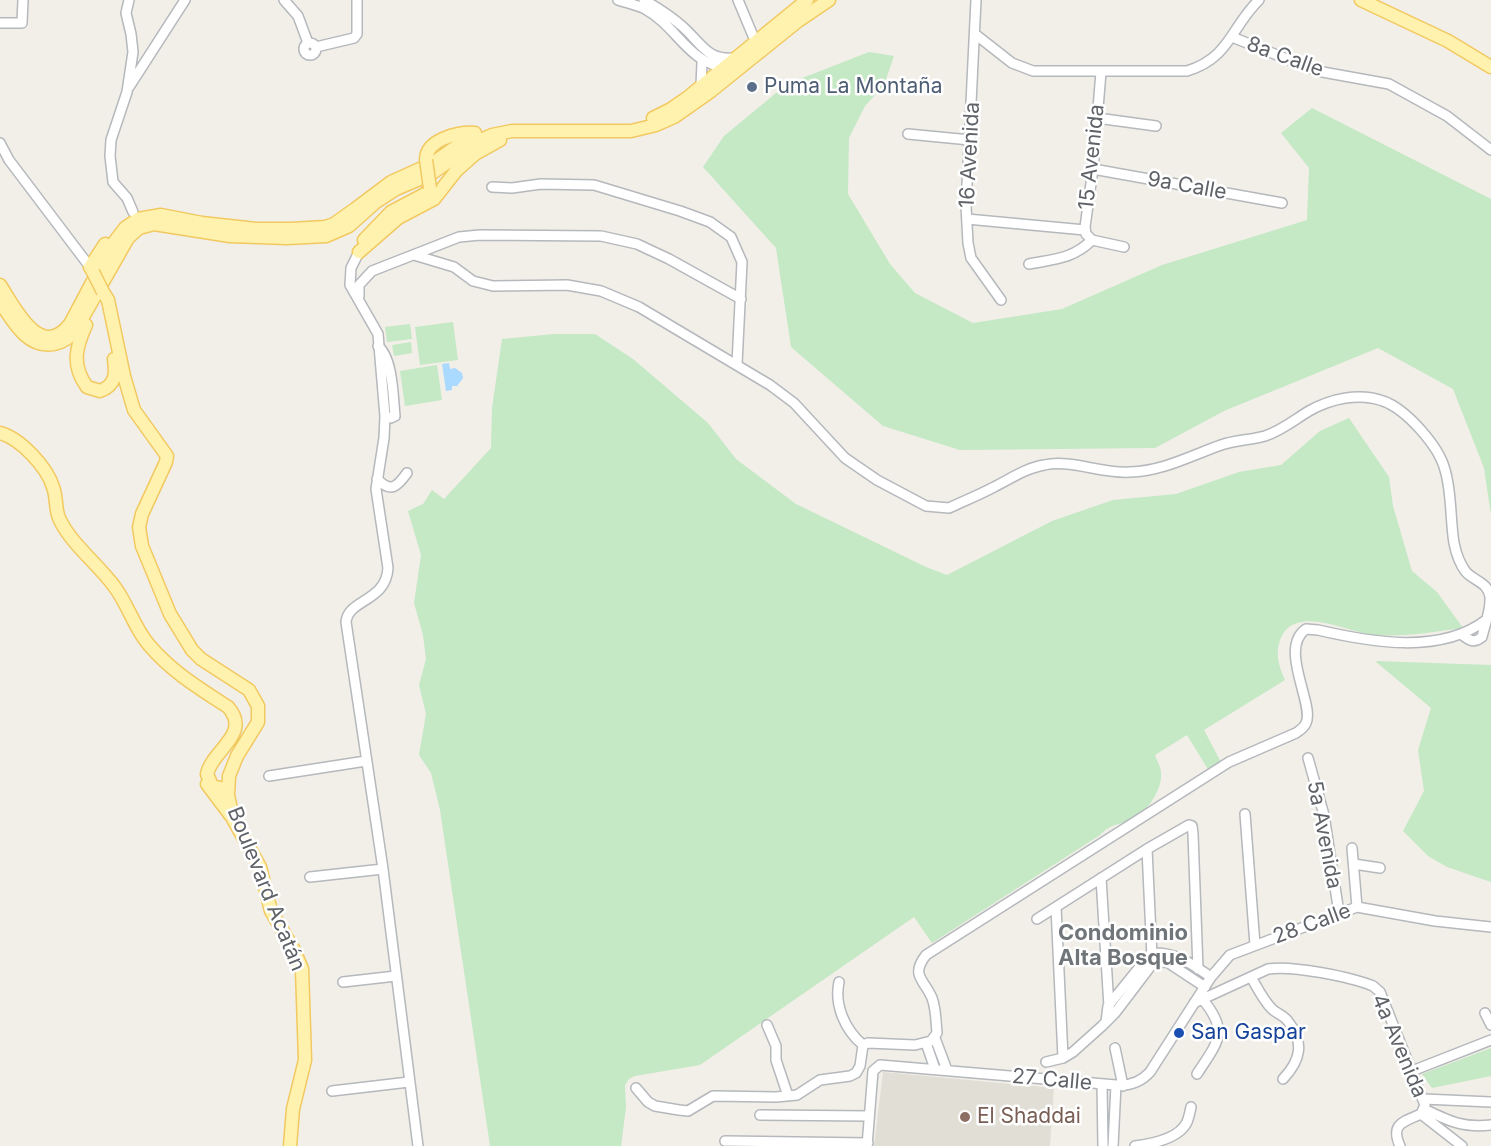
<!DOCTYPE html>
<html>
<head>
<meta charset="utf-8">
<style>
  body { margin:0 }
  canvas { display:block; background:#f1efe8 }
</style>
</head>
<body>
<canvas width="1491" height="1146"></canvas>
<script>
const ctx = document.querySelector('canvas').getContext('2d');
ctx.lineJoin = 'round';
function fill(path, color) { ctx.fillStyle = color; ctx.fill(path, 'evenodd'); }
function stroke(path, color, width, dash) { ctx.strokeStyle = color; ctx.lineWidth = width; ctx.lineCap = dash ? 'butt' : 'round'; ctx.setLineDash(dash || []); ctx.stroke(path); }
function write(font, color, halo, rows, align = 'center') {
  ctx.font = font + ' Inter,sans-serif'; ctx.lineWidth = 5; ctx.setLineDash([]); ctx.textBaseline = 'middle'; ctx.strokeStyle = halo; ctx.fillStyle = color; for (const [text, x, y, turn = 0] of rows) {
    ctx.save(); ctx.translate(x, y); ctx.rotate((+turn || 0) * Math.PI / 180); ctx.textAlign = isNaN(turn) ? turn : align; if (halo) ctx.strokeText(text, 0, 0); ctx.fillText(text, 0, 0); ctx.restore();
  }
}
const education = new Path2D(`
  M883,1072l171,16 -4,58h-176z`);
const green = new Path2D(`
  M869,52l25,4 -10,29 -19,21 -16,32 -1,56 42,70 25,29 58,30 89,-14 100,-44 145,-45 2,-52 -28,-35 31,-25 179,91v316l-7,-47 -31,-79 -75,-41 -154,63 -69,37 -195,2 -77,-24 -92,-79 -15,-99 -73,-81 21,-31 63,-52z
  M453,322l5,38 -38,5 -5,-38z
  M410,324l2,15 -25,3 -2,-15z
  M554,334h41l38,25 75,64 28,36 60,45 130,63 21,8 105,-54 61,-21 63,-6 63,-22 42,-7 39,-34 29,-13 40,59 4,29 19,65 25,21 26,36c-29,4 -58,9 -87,7 -28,-2 -82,-33 -96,5 -5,14 -1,27 5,40l-81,50 18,34 -13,7 -22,-36 -32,20c2,6 6,12 6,18 2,17 -16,42 -32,48 -13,4 -20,4 -29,14l-168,108 -18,-26 -214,148 -65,11 -6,3 -4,6 1,22 -5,39h-131l-50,-336 -9,-37 -12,-18 7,-41 -7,-29 7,-26 -3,-24 -9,-32 7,-48 -13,-44 15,-7 9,-14 12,9 47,-51 1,-40 10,-69z
  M411,342l1,11 -18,3 -2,-11z
  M437,365l5,35 -37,6 -5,-35z
  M1375,661l116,4v217l-44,-15 -19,-11 -25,-25 21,-40 -6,-41 13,-42z
  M1491,1048v28l-59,12 -10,-14z`);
const water = new Path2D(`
  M449,363l1,6 5,-1 7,5 1,5 -6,8h-5v4l-6,1 -4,-27z`);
const minor = new Path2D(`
  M129,0l-3,13 5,21 2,18 -6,40 -16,48 -1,16 3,26 14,16 6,14
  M284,0l14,16 10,27
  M618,0c9,3 19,5 27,9 32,17 44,56 83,59
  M644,0c14,8 27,16 39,27 19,17 24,34 53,31
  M738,0l18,43
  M976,0l-10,206 2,37 3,15 30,42
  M0,23h22l1,-23
  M975,34l37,29 21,8h154c43,-13 44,-44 72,-71
  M1232,37l85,34 72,13 58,32 44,34
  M304 49a6 6 0 1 1 12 0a6 6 0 1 1-12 0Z
  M316,47l38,-9 3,-4v-34
  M701,86l1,-24
  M129,87l56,-87
  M1097,118l59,8
  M908,134l62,6
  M0,143l9,17 81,107
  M1093,169l189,34
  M492,187l20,1 29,-4 53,1 86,26 30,11 21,15 11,25 -5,102
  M967,219l118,11
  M1092,240l-6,-6 -1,-7 8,-58 8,-97
  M1092,240l32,7
  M359,252l-8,16 -1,17 28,49 7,82 -1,22 -8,51 12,79c-2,34 -40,31 -42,54l37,247 35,277
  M414,255l40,12 19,14 20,5 74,-1 34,6 38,16 131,78 24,18 51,55 32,22 49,26 23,2c15,-7 30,-13 45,-21 16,-8 32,-19 50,-22 28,-6 57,9 86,7 33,-1 60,-16 91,-27 14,-5 30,-5 44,-9 16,-5 29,-16 44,-25 21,-12 50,-19 74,-10 23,8 56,45 62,69 7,23 5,49 9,73 2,10 5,20 12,29 8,9 22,10 24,25 1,13 -5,27 -8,40 -9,7 -13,3 -21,-3
  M1029,264c25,-5 44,-5 63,-24
  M359,296v-11l13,-14 87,-34 21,-2 121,1 36,8 32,15 72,40
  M378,346c15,12 15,51 17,70l-4,2 -6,-2
  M377,479c14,14 20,8 30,-6
  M1308,758l16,57 15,98
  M269,776l97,-15
  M1245,814l10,131
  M1352,848l5,59
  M1147,849l5,108
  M1354,864l26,4
  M310,877l73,-8
  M1101,878l8,129
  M1056,907l7,151
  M1037,919l110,-70 42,-24 3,1 1,8 5,135
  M1251,977c6,10 12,23 21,32 4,4 11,6 15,11 18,22 14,40 -4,59
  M343,982l53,-6
  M839,982c-5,23 6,48 24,63
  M1194,1003l74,-34c24,-4 83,8 105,17l7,6 45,113 -4,9c-18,8 -31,10 -21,32
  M1485,1013l6,12
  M1106,1022l2,-16 43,-53c26,-1 39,10 60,24
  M767,1025l9,21v14l12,36
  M935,1038l12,32
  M926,1043l9,26
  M1115,1048l8,38
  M1046,1062l17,-4 10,-6 29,-26 13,-13 38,-50 14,-1 38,25
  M1412,1071l79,-31
  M1197,1074c20,-31 33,-42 6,-74
  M1102,1084l1,62
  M636,1088l12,14 7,4 24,4 9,1 25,-15 63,1 21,-2 23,-15 30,-4 6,-3 4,-7 3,-21 5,-2 47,2 16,-4 6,-8c-1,-11 -1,-25 -5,-35 -8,-19 -22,-22 -6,-43l303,-193 67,-29c4,-3 8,-5 10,-10 9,-18 -28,-75 0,-94l12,1c52,12 122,25 168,-10
  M332,1091l77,-9
  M1424,1099l67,3
  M1424,1109c25,12 38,19 67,16
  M1421,1114l41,32
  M760,1115l109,1
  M725,1141l143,2
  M867,1146l6,-75 7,-6 236,20c13,1 25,-3 34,-13l61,-95 19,-22 127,-48 78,14 56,6
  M1113,1146l3,-61
  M1135,1146c16,-2 44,-7 52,-24 2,-5 3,-10 4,-15`);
const major = new Path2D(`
  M1361,0l87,41 43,26
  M653,118l18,-9 16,-11 120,-98
  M426,160c0,-21 33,-28 49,-27
  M364,240l27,-28 34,-18 5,-6
  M359,252l39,-34 36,-19 22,-28 19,-17 25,-14
  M93,272l-3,-5 15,-23
  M0,285c14,21 40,77 70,39l42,-79 13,-17 13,-9 23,-4 41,8 54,6h36l33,-2 9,-3 21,-15 36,-27 42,-19 37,-26
  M103,292l5,8 16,76 10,34 33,46 -1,6 -24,52 -3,13 3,19 28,68 22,36 9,9 48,31 9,16v16l-21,34 -8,20 -1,19 5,24 27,48 11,44 23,39 8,19 3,91 -12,49 -3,37
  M0,302c13,19 27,47 54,42 9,-2 16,-6 21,-13l53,-93 11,-10 15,-4 76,12 57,2 39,-2 23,-10 27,-24 20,-13 35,-15 45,-32 16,-7 20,-4h119l25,-6 18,-8 37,-26 87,-70 31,-21
  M86,325c-10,22 -15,40 1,62l13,4c16,-6 16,-17 14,-32
  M0,433c20,5 47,34 53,54 4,10 2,22 6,31 11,25 39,46 55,68 14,18 20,42 35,59 23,27 50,43 79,62 24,27 -16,43 -21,67l5,12 12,3 4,6
  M207,784l24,32`);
const majorBridge = new Path2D(`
  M426,160l4,28
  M93,272l10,20`);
const markers = [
  [752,87,6,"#5c6f8a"],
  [1179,1033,6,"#1a4fb4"],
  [965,1117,6,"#8d6e63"]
];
const streetNames = [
  ["8a Calle",1285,57,20],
  ["16 Avenida",970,155,-87],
  ["15 Avenida",1092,157,-84],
  ["9a Calle",1187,186,10],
  ["5a Avenida",1324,835,79],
  ["Boulevard Acatán",266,889,68],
  ["28 Calle",1312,924,-20],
  ["4a Avenida",1399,1046,67],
  ["27 Calle",1052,1080,5]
];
const serviceNames = [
  ["Puma La Montaña",764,87]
];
const transitNames = [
  ["San Gaspar",1191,1033]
];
const educationNames = [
  ["El Shaddai",977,1117]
];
const neighbourhoodNames = [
  ["Condominio",1123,933],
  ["Alta Bosque",1123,958]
];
fill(education, '#e1ded6');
fill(green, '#c5e8c5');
fill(water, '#aadaff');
stroke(minor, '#b5b8bc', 12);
stroke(major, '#f2c960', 15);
stroke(minor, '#fff', 9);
stroke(major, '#fff2af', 12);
stroke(majorBridge, '#f2c960', 15, []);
stroke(majorBridge, '#fff2af', 12);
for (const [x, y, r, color] of markers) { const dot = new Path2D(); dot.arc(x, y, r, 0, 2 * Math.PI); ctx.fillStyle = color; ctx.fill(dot); stroke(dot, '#fff', 2); }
write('21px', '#5f6368', '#fff', streetNames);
write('21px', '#4e5e75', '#fff', serviceNames, 'left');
write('21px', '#164399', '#fff', transitNames, 'left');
write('21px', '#785e54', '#fff', educationNames, 'left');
write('bold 22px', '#70757a', '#fff', neighbourhoodNames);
</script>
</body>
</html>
